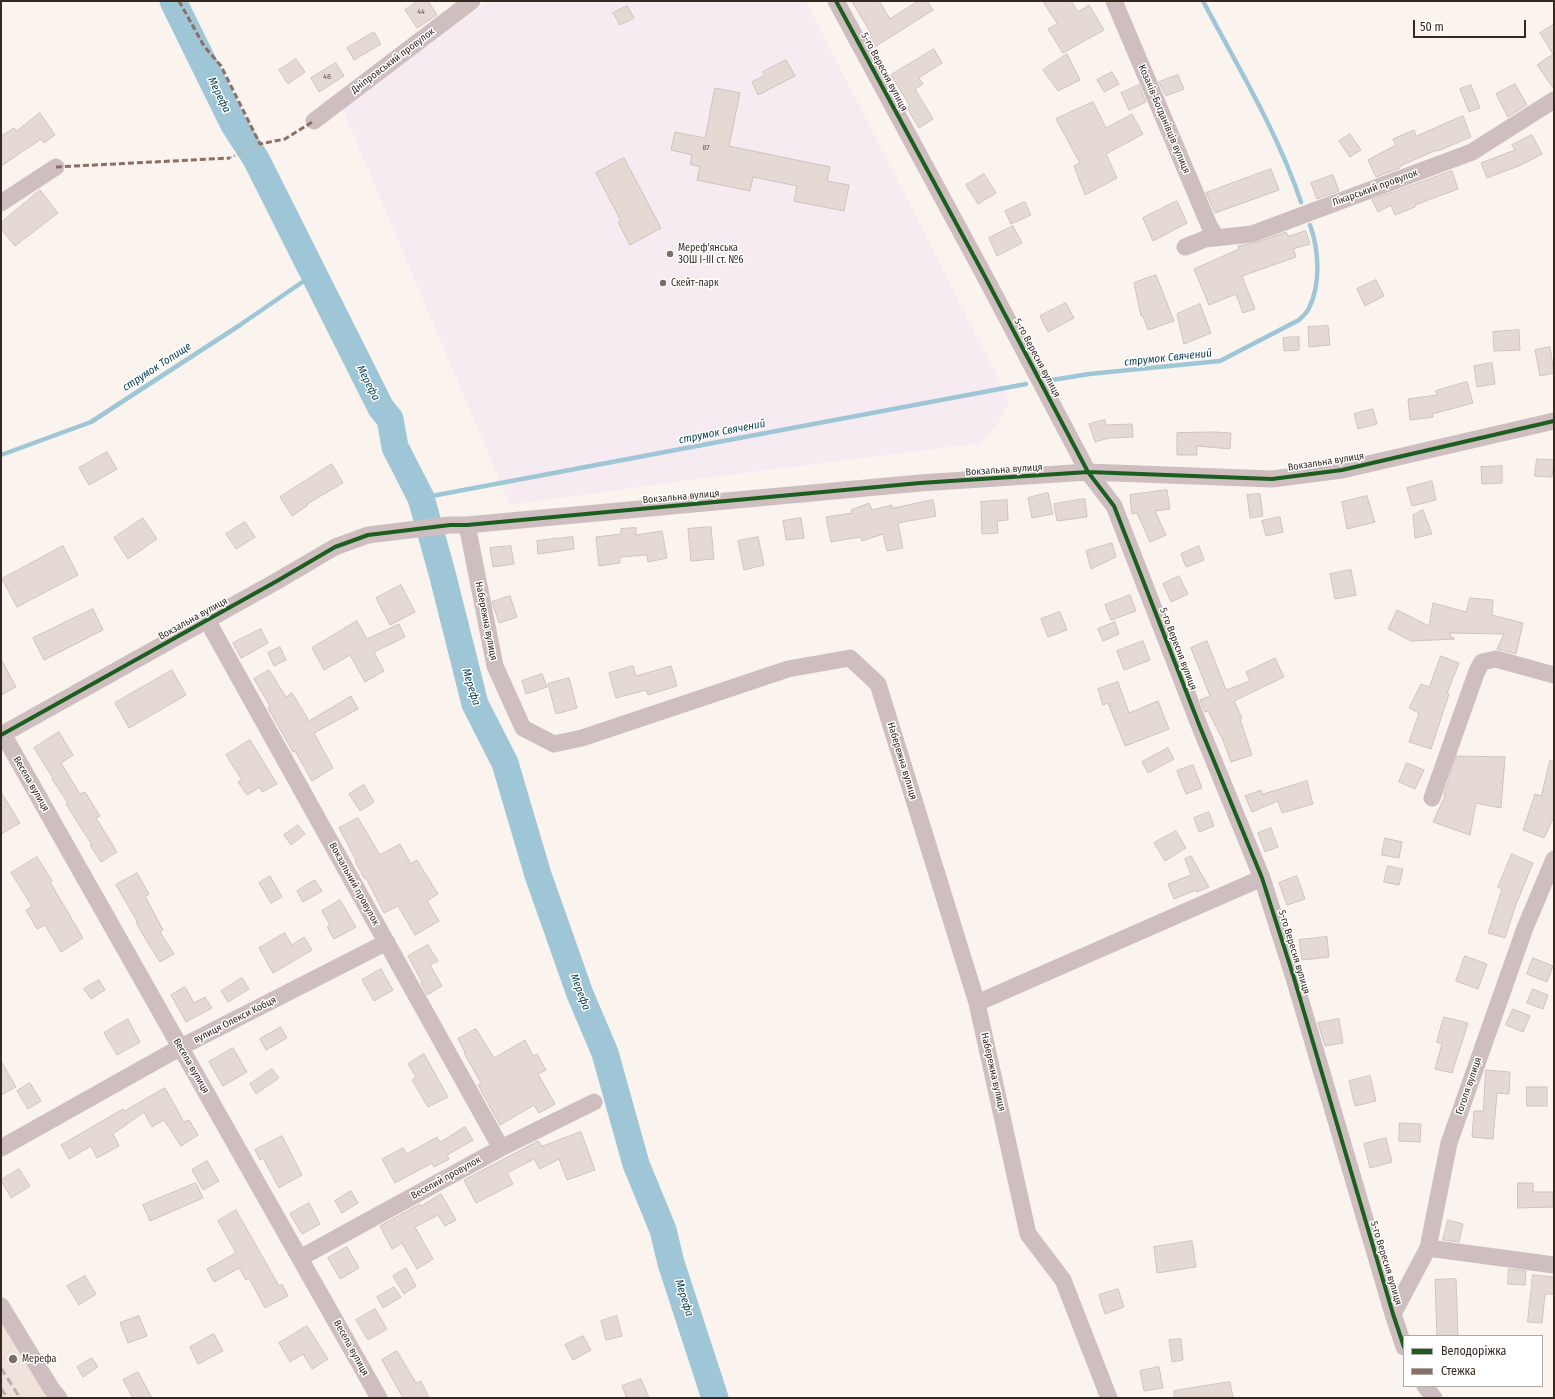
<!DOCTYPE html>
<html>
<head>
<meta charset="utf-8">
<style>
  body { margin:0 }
  #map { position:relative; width:1555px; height:1399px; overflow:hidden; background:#faf3ee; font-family:"Fira Sans Condensed",sans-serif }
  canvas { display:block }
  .frame { position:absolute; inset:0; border:2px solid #352921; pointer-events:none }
  .legend { position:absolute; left:1403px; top:1335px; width:140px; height:52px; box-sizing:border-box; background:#fff; border:1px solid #aea9a6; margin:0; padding:5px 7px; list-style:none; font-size:12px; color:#352921 }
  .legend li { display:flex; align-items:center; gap:8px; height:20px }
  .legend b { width:20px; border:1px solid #aea9a6 }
  .scale { position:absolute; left:1413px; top:20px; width:113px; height:18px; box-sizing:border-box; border:2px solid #352921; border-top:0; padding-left:5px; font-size:12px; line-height:14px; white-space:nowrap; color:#352921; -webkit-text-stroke:3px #fff; paint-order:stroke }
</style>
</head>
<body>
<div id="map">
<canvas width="1555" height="1399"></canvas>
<div class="frame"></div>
<ul class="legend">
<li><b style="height:5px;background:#1b5e20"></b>Велодоріжка</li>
<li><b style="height:5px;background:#8d6e63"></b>Стежка</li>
</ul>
<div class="scale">50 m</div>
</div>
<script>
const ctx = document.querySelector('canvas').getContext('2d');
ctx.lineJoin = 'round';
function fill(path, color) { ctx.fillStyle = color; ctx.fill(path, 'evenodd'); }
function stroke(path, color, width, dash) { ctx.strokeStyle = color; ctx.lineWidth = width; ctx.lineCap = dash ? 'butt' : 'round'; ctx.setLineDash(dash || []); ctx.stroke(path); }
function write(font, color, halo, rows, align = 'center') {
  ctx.font = font + ' "Fira Sans Condensed",sans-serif'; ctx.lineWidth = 3; ctx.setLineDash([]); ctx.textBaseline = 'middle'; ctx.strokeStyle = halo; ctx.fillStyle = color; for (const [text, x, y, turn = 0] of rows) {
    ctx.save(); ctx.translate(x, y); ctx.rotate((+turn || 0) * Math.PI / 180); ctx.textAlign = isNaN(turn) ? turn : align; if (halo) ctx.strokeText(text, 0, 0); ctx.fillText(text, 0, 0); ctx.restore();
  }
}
const built = new Path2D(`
  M1,1321l47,77h-47z`);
const education = new Path2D(`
  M488,1h318l204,400 -12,23 -18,19 -275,35 -195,27 -168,-397z`);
const stream = new Path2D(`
  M1203,1c35,66 74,130 98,201
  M1052,380l37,-6 131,-13 79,-41c4,-4 8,-7 10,-12 12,-24 10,-58 1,-83
  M1,455l90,-33 149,-97 74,-51
  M421,498l605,-114`);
const river = new Path2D(`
  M173,1l61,124 22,34 125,249 9,11 5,28 26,51 21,75 33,131 30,59 33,112 42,119 25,59 31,111 27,66 8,33 44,135`);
const building = new Path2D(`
  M418,1h10l9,14 -20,13 -12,-18z
  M852,1h27l11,18 28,-18h9l6,9 -60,38 -6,-11 4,-3z
  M1043,1h28l7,11 11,-7 15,25 -41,23 -15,-24 9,-5z
  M627,6l7,12 -14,7 -7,-12z
  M1554,24v65l-17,-24 16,-11 -13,-21z
  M374,32l7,12 -27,16 -7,-12z
  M934,49l8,14 -23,15 4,6 -8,5 18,30 -14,9 -12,-20 3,-2 -19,-31z
  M1067,54l13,26 -22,11 -15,-21z
  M296,59l9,13 -17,12 -9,-14z
  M786,60l9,16 -37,19 -6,-13 13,-7 -2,-3z
  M336,63l8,13 -25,16 -8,-14z
  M1112,72l7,12 -15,8 -7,-12z
  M1178,75l6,14 -18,7 -7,-14z
  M1515,84l12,21 -19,12 -12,-23z
  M1139,85l7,17 -17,8 -8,-17z
  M1471,85l9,23 -11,4 -9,-23z
  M715,88l25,5 -11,53 101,21 -3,14 22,4 -5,26 -50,-10 3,-15 -44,-9 -3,14 -53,-11 3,-13 -10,-3 2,-9 -21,-5 4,-18 30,6z
  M1093,102l13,26 26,-14 11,20 -37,20 11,24 -32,17 -11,-29 6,-3 -24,-44z
  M40,113l15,22 -11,8 -3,-4 -40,27v-30l13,-8 2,3z
  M1463,116l8,21 -33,14 -1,-1 -37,16v2l-24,9 -8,-17 28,-15 -3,-6 21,-9 2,6z
  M1350,134l11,16 -11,7 -11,-16z
  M1532,135l10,19 -21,11 -34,13 -6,-15 34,-13 -3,-5z
  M624,158l37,70 -31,17 -12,-23 3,-1 -25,-48z
  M1271,169l8,21 -64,23 -9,-20z
  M1452,171l6,18 -43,16v2l-20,8 -4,-10 -13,7 -6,-12z
  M984,174l12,19 -18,11 -12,-19z
  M1333,175l6,16 -22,8 -6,-16z
  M40,190l18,23 -43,33 -14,-17v-6z
  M1177,201l10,22 -34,18 -10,-23z
  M1025,202l6,13 -20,9 -6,-13z
  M1013,226l9,17 -25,13 -8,-18z
  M1306,231l4,13 -17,5 3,8 -54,19 13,33 -12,4 -7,-19 -27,11 -15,-36 45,-20 -1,-3 17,-3 31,-11 2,4z
  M1156,275l18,46 -26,9 -5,-14h-2l-7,-33z
  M1376,280l8,16 -19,10 -8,-17z
  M1066,303l8,15 -26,14 -8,-16z
  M1200,304l11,29 -27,11 -7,-30z
  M1328,326l2,19 -21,2 -1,-20z
  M1519,330l1,20 -26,1 -1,-19z
  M1299,337v13l-15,1 -1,-13z
  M1550,347l4,26 -14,3 -5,-26z
  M1492,363l3,21 -18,3 -3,-21z
  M1467,382l6,21 -41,11 1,3 -23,3 -2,-21 29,-4 -1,-4z
  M1373,409l4,15 -19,5 -4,-15z
  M1105,420l1,5 26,-1 1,13 -24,1 -14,4 -6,-18z
  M1215,432l16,1 -1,16 -33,-3v9h-20v-22z
  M107,452l10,17 -28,16 -10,-17z
  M1537,459l17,1 -2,17 -17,-1z
  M332,464l11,19 -36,21 1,1 -16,11 -12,-19z
  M1502,466v17l-20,1 -1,-17z
  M1432,481l4,19 -24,6 -5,-18z
  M1167,490l3,19 -15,2 11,24 -16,7 -13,-29 -5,1 -2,-19z
  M1048,493l5,21 -21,4 -4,-20z
  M1260,494l3,22 -13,2 -3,-23z
  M1367,496l8,26 -28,7 -5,-27z
  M1085,499l2,18 -30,4 -3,-17z
  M933,500l3,16 -38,7 5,25 -16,3 -4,-17 -21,7 -2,-4 -29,5 -5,-25 26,-4 -1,-3 18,-7 3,7 20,-5v3z
  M1007,500l1,20 -11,1 1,12 -16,1 -1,-32z
  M1423,510l9,24 -17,4 -2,-23z
  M1280,517l3,15 -17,4 -4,-15z
  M143,518l14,21 -29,20 -14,-21z
  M801,518l3,20 -18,2 -3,-19z
  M245,522l10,15 -19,12 -10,-15z
  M711,527l3,32 -23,2 -3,-32z
  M636,528v7l26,-4 5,27 -19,4 -1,-7 -27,2v6l-21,3 -3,-29 25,-3v-5z
  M573,537l1,12 -36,5 -1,-13z
  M758,537l6,28 -20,5 -6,-29z
  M1112,543l4,14 -25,12 -5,-18z
  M63,546l15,29 -61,32 -15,-28z
  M511,546l3,18 -21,3 -3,-19z
  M1199,546l5,14 -18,7 -5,-13z
  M1351,570l5,25 -21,4 -5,-25z
  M1179,576l9,18 -17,8 -8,-18z
  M401,585l14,27 -25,13 -14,-27z
  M1130,595l6,16 -25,9 -6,-15z
  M510,596l7,21 -18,6 -7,-21z
  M1470,598l23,2 -1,15 31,8 -7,31 -19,-5 7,-15 -54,-1v3l5,3 -44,2 -23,-12 9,-19 32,16 4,-23 33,9z
  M93,609l10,21 -59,30 -11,-22z
  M1060,612l7,18 -19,7 -7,-18z
  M357,621l10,18 32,-15 6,13 -31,15 10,19 -19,11 -15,-27 -26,15 -12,-22z
  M1115,622l4,12 -16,7 -5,-12z
  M261,629l7,14 -27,15 -8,-15z
  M1143,641l7,19 -26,10 -7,-19z
  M1207,641l19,49 24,-9 -4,-9 29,-14 9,19 -50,24 8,17 -2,1 12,36 -21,7 -8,-22 -15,-29 -3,1 -5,-12 10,-4 -19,-48z
  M280,647l6,13 -12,6 -6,-13z
  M1441,656l18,7 -12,30 2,1 -18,55 -22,-7 10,-29 -10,-5 12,-24 8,3z
  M1,659l15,28 -15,8z
  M633,666l3,10 35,-10 6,20 -29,9 -2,-5 -30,8 -7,-25z
  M172,670l14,25 -57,33 -14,-25z
  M269,670l17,27 6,-4 17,28 42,-25 7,13 -44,24 19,35 -21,13 -17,-30 -2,1 -25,-44 2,-2 -16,-27z
  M542,674l5,13 -21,7 -4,-13z
  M569,678l8,30 -21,6 -8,-30z
  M1118,682l11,31 29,-12 11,28 -44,17 -17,-43 -5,2 -5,-16z
  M59,732l14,23 -12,8 19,31 5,-2 15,24 -4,2 21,34 -16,10 -11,-17h2l-26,-41 2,-1 -16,-24 1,-1 -19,-30z
  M250,740l27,44 -15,8 -2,-5 -13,8 -9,-13 4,-2 -16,-25z
  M1168,748l6,11 -26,14 -6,-11z
  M1457,756l48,1 -4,51 -25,-5 -6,32 -37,-13 12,-26 -1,-1z
  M1550,761h4v56l-10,21 -21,-8 12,-36 6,2z
  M1407,763l17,7 -9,19 -16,-7z
  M1193,765l9,23 -16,6 -9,-23z
  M1307,781l6,23 -31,9 -4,-12 -26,11 -7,-16 16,-6 1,4z
  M364,785l10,17 -14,9 -11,-17z
  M1,792l19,31 -19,11z
  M1209,812l5,14 -15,6 -5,-14z
  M358,818l22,37 20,-11 11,20 6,-4 21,34 -11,7 12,20 -24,14 -17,-29 -14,7 -18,-35h-2l-9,-17 1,-1 -17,-32z
  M298,825l7,9 -14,11 -7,-10z
  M1271,828l7,19 -13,5 -7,-19z
  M1176,831l10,17 -21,13 -11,-18z
  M1385,838l17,4 -3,16 -17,-3z
  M1512,854l21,9 -18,44 -10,31 -17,-5 14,-44 -4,-2z
  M1191,856l18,31 -12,5 -1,-2 -22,9 -6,-15 23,-9 -6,-16z
  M37,857l15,24 -2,1 33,56 -22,14 -16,-27 -8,4 -11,-19 6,-4 -21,-33z
  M1388,866l15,3 -4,16 -15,-3z
  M137,873l12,21 -4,2 18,34 -3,2 14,22 -14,8 -14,-22 -10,-18 1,-1 -21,-36z
  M270,876l12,21 -11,6 -12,-20z
  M1297,876l8,23 -18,6 -8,-22z
  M315,880l7,11 -19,11 -6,-11z
  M340,900l16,27 -22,12 -7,-12 3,-2 -8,-14z
  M285,933l7,12 12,-8 8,13 -39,23 -14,-25z
  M1327,937l2,20 -27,3 -3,-20z
  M428,945l10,16 -8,4 12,21 -15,9 -6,-12 1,-1 -14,-26z
  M1465,956l22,8 -9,25 -22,-8z
  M1533,958l20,8 -6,16 -20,-8z
  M381,969l12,21 -19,11 -12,-21z
  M242,978l7,11 -21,13 -7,-11z
  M99,980l6,10 -14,9 -7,-10z
  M185,987l9,16 11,-6 7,11 -26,14 -15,-27z
  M1533,989l15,6 -5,14 -16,-6z
  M1513,1009l17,7 -7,16 -17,-7z
  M1444,1017l24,6 -16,50 -17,-4 7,-25 -5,-2z
  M128,1019l12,23 -23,13 -13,-22z
  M1339,1019l4,24 -18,3 -7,-23z
  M281,1027l6,11 -21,12 -6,-11z
  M476,1029l18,29 31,-18 8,16 4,-2 9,16 -8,4 17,30 -16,9 -5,-8 -34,20 -22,-40 3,-2 -17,-30 1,-1 -7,-13z
  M233,1048l14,24 -24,14 -14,-24z
  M424,1054l24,43 -20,10 -16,-27 4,-3 -8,-13z
  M1,1061l15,26 -15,8z
  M272,1069l7,9 -23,16 -6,-10z
  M1486,1070l24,2 -1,22 -12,-1 -4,46 -21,-2 2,-26h9z
  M1370,1076l6,25 -21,5 -6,-25z
  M30,1083l11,18 -13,8 -11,-18z
  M1527,1087h20v19h-20z
  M165,1088l19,34 5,-2 9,15 -17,11 -17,-26 -12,7 -8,-15 -31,22 6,12 -22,12 -6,-12 -22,13 -8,-14 62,-36 1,2z
  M1400,1123l21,1 -1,18 -21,-1z
  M465,1127l8,13 -26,15 2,4 -15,8 -2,-4 -37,20 -13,-24 21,-11 4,6 30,-17 3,5z
  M581,1132l14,38 -28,10 -8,-21 -19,10 -6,-10 -27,14 6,11 -37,19 -12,-23 74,-39 4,5z
  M282,1136l20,39 -23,13 -16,-30 -3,2 -5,-10z
  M1386,1138l6,24 -22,6 -6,-24z
  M207,1161l12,20 -16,9 -11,-20z
  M19,1169l11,17 -19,12 -10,-18z
  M196,1183l7,15 -53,23 -7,-16z
  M1518,1183h15v9h20v15l-35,1z
  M351,1191l7,12 -16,10 -7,-12z
  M441,1194l15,26 -11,6 -7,-11 -23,12 18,32 -16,10 -15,-26 -10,6 -12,-23 40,-22 1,2z
  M309,1203l11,21 -18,10 -12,-20z
  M236,1210l43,76 3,-2 6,12 -23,12 -16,-30 -3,2 -7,-12 -25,14 -7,-13 29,-16 -18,-32z
  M1448,1220l15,4 -4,18 -16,-2z
  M1192,1241l4,26 -39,6 -3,-26z
  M347,1247l12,21 -19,11 -12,-21z
  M406,1268l10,18 -12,8 -11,-18z
  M1509,1269l17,2 -1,14 -17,-1z
  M1533,1275l21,2v17h-9l-3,29 -14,-1z
  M85,1276l11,18 -17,11 -12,-19z
  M1456,1279l2,57h-21l-2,-56z
  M394,1287l7,10 -18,11 -6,-11z
  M1118,1289l6,18 -19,7 -6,-19z
  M375,1309l12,20 -19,11 -12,-20z
  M139,1316l8,20 -19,7 -8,-20z
  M617,1316l5,20 -16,4 -5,-19z
  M307,1326l21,33 -16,10 -9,-15 -13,8 -11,-19z
  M214,1334l9,17 -25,13 -8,-17z
  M583,1336l8,14 -18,10 -8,-15z
  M1181,1339l2,21 -11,2 -3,-22z
  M397,1351l19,32 5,-2 8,17h-26l-21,-38z
  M92,1358l6,9 -15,10 -6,-10z
  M1159,1367l4,21 -19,3 -4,-20z
  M138,1372l14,26h-19l-10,-18z
  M641,1379l8,19h-22l-5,-12z
  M1230,1382l3,16h-59v-7z`);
const path = new Path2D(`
  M230,158l30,-14`);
const minor = new Path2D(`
  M836,1l147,272 105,199 26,34 86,221 62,151 32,100 99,336 11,33
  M1114,1l95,224 7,12
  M314,121l158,-120
  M1,203l55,-36
  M1185,247l20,-8 47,-5 220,-82 82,-52
  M467,525l28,141 28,62 31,16 28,-6 206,-69 62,-11 28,26 99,319 51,231 35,46 46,118
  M207,620l294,528
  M3,734l376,664
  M1,735l276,-154 58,-34 33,-12 82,-10h17l453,-42 168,-11 184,7 70,-9 212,-49
  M1432,798l45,-127 5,-9 14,-3 58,16
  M977,1003l285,-125
  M1,1148l180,-101 206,-105
  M1428,1248l126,17
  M300,1258l201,-110 93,-46
  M1,1306l50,82 8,10
  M1393,1314l35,-66 21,-105 76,-215 29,-69
  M1425,1386l9,12`);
const rail = new Path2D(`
  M1,1368l19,30
  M1,1388l6,10`);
const quiet = new Path2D(`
  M179,1l25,45 17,20 39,78 25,-5 29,-18
  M56,167l174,-9`);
const cycleway = new Path2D(`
  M836,1l147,272 105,199 26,34 86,221 62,151 32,100 99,336 11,33
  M1,735l276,-154 58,-34 33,-12 82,-10h17l453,-42 168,-11 184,7 70,-9 212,-49`);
const markers = [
  [670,254,4,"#7a7069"],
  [663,283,4,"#7a7069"],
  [13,1359,5,"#7a7069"]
];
const numberNames = [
  ["44",421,12],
  ["48",327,77],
  ["87",706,148]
];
const streetNames = [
  ["Дніпровський провулок",393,61,-37],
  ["5-го Вересня вулиця",884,72,62],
  ["Козаків-Богданівців вулиця",1164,119,67],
  ["Лікарський провулок",1375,188,-20],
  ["5-го Вересня вулиця",1037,358,62],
  ["Вокзальна вулиця",1326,462,-9],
  ["Вокзальна вулиця",1004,470,-4],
  ["Вокзальна вулиця",681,497,-5],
  ["Вокзальна вулиця",193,619,-29],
  ["Набережна вулиця",486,621,79],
  ["5-го Вересня вулиця",1178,649,69],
  ["Набережна вулиця",902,761,73],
  ["Весела вулиця",31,784,60],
  ["Вокзальний провулок",354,884,61],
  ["5-го Вересня вулиця",1294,952,73],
  ["вулиця Олекси Кобця",235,1020,-27],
  ["Весела вулиця",191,1066,60],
  ["Набережна вулиця",993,1072,77],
  ["Гоголя вулиця",1469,1086,-71],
  ["Веселий провулок",446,1178,-29],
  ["5-го Вересня вулиця",1386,1263,73],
  ["Весела вулиця",351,1348,61]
];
const poiNames = [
  ["Мереф'янська",678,248],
  ["ЗОШ І-ІІІ ст. №6",678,260],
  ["Скейт-парк",671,283],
  ["Мерефа",22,1359]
];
const waterNames = [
  ["Мерефа",219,95,64],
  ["струмок Свячений",1168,358,-6],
  ["струмок Топище",157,367,-33],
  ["Мерефа",368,383,63],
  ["струмок Свячений",722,432,-11],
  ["Мерефа",471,687,73],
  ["Мерефа",580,992,69],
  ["Мерефа",684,1298,73]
];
fill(built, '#eee2da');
fill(education, '#f7ebf2');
stroke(stream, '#9ec6d6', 4.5);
stroke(river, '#9ec6d6', 27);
fill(building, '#e5dad3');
stroke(building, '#cdc4be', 1);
stroke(path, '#beb2b1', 2.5, [2, 2]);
stroke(minor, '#cfbebf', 17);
stroke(rail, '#bdb1b0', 3, [8, 4]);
stroke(quiet, '#8d6e63', 3, [6, 3]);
stroke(cycleway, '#1b5e20', 4);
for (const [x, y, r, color] of markers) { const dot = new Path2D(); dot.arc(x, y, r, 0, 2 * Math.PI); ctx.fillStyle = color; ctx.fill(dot); stroke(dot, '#fff', 1.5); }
write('8px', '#645850', null, numberNames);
write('10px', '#352921', '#fff', streetNames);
write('10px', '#352921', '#fff', poiNames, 'left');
write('italic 11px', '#073d4f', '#fff', waterNames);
</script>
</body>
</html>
